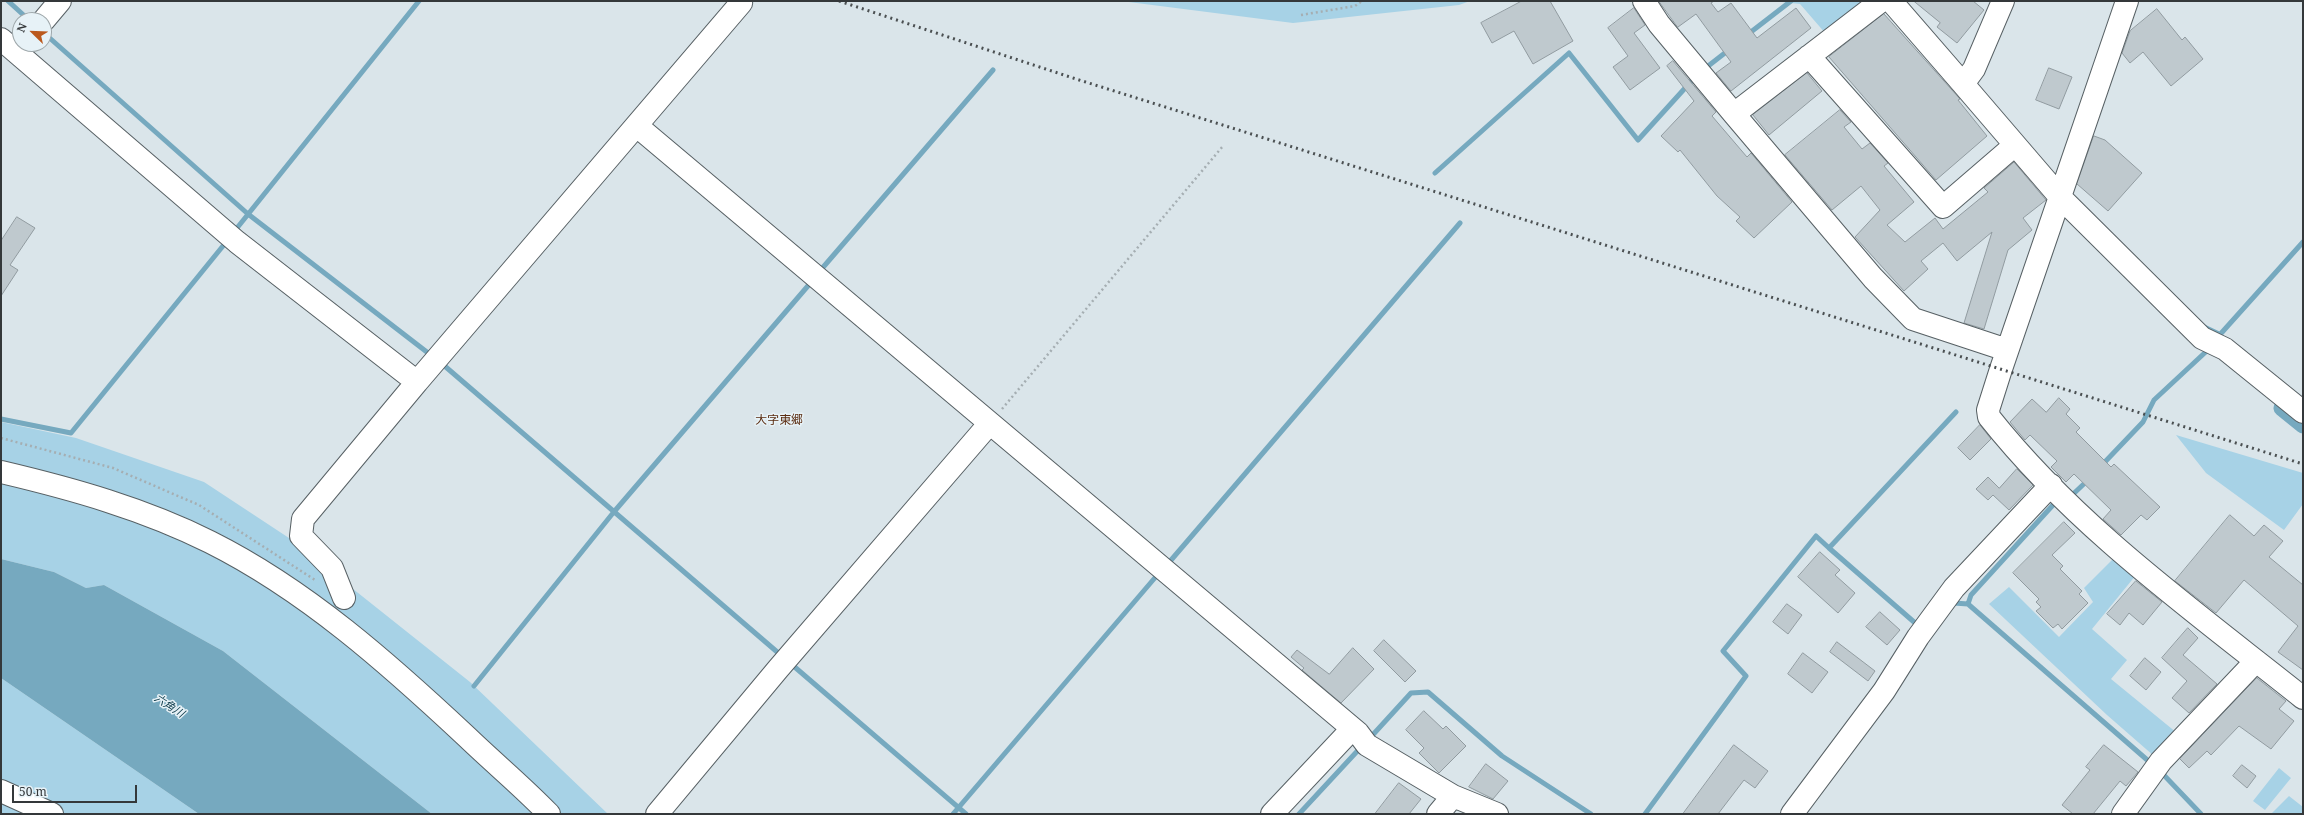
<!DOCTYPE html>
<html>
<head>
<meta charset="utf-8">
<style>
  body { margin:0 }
  #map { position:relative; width:2304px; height:815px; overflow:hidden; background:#dae5ea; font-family:"Noto Serif",serif }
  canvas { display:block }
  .frame { position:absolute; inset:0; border:2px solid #34383a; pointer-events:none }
  .north { position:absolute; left:12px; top:12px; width:40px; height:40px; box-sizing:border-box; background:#e7f2f7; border:1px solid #9fa8ab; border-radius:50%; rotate:293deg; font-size:11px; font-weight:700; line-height:16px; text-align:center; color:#34383a }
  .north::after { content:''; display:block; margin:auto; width:14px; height:18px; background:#bb591d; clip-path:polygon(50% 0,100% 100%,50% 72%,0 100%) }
  .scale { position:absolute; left:12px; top:785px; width:125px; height:18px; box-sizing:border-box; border:2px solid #34383a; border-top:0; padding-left:5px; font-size:12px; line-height:14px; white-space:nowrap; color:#34383a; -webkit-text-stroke:3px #e7f2f7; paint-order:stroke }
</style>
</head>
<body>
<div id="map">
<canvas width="2304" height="815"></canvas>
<div class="frame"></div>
<div class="north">N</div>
<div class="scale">50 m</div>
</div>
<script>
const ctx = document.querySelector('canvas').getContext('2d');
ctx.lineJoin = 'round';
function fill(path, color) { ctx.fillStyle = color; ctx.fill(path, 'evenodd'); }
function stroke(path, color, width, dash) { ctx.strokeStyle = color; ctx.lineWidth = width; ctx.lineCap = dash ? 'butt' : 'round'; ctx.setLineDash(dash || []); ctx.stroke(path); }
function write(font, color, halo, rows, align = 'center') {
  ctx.font = font + ' "Noto Serif","Noto Sans JP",serif'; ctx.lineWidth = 3; ctx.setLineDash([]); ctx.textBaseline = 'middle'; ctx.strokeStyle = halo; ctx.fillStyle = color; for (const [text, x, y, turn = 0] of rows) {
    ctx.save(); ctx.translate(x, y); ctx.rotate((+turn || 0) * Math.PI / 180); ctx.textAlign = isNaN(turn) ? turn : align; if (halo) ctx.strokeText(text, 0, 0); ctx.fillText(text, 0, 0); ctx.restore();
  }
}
const green = new Path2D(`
  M1121,1h349l-11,4 -166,18z
  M1773,1h94l-41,33 -26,-30z
  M1,422l75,16 128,44 85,56 181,144 138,132h-176l-209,-163 -119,-66 -18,3 -32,-16 -53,-13z
  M2176,435l127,38v31l-19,26 -78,-57z
  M2115,557l21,18 -44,54 35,31 -16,19 66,54 -23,23 -47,-41 -118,-111 20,-17 50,50 34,-35 -9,-14z
  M1,678l198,136h-198z
  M2279,768l12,10 -26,32 -12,-9z
  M2289,796l14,11v7h-32z`);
const water = new Path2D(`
  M1,559l53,13 32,16 18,-3 119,66 209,163h-233l-198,-136z`);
const stream = new Path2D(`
  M8,1l21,19
  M44,33l204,181 184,142
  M1747,35l44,-34
  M1703,70l27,-21
  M1435,173l134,-120 69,87 58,-64
  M233,233l186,-232
  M819,272l174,-202
  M2202,326l17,8
  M2216,339l87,-97
  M440,362l343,295
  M1,419l70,14 156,-192
  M2102,465l41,-43 11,-22 57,-53
  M2069,498l19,-18
  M2059,503l-6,2 -82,90 -3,9 185,161
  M1829,548l85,74
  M1166,566l294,-343
  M1952,605l2,-2 14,1
  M790,663l176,151
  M474,686l139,-173 200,-233
  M1369,739l42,-46 17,-1 74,64 89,58
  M2160,771l41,43
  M953,814l206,-241
  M1299,814l63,-68
  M1645,814l101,-138 -23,-25 93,-115 13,12 127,-136`);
const canal = new Path2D(`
  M2282,408l21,17`);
const building = new Path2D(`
  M1522,1h28l23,40 -40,23 -19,-33 -22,12 -11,-20z
  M1659,1h55l-3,2 7,9 13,-9 26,35 39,-30 15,20 -80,63 -15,-18 15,-11 -35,-48 -18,13z
  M1914,1h59l11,9 -27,33 -20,-16 3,-4z
  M1634,8l11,17 -11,8 26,35 -30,22 -17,-23 15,-11 -20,-28z
  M2157,9l25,31 3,-3 18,22 -32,27 -28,-34 -13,11 -8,-10 8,-22z
  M1884,14l76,85 -2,1 29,36 -51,44 -107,-123z
  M1673,61l43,51 -4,4 35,41 4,-4 41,49 -38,36 -18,-17 4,-4 -23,-21 -37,-46 -2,2 -17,-16 33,-35 -27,-35z
  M2049,68l23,9 -13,32 -23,-9z
  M1807,73l15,18 -53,44 -16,-20z
  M1840,110l11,12 -7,5 18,22 8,-6 18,20 -4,3 30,36 -27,23 18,17 30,-24 8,11 45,-37 -4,-4 30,-26 32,38 -23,18 9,12 -24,20 -24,79 -20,-6 28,-91 -35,29 -14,-18 -22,18 7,8 -24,22 -49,-54 25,-27 -19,-24 -29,24 -47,-55z
  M2094,136l11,4 37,33 -34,38 -31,-27z
  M17,217l18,11 -25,37 8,5 -17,26v-55z
  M2059,398l11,11 -4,5 14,14 -4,4 35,35 3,-3 46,43 -13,13 -6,-5 -20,20 -18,-16 8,-9 -37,-36 -8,8 -15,-15 6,-6 -27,-26 -5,5 -15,-18 22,-23 14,13z
  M1980,425l11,14 -21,21 -12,-12z
  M2017,469l16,16 -24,25 -16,-15 -5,5 -12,-11 12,-12 11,11z
  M2230,515l24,21 10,-11 19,16 -14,16 34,28v85l-25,-18 20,-26 -54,-46 -28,33 -41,-32z
  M2064,522l11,11 -23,22 11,11 -3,3 22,22 -3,3 9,9 -26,26 -4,-5 -5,4 -17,-17 5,-4 -5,-5 3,-3 -26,-26z
  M1820,552l20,18 -5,5 20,18 -17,20 -40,-36z
  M2136,581l26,21 -19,23 -14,-12 -9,12 -13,-11z
  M1787,604l15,11 -14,19 -15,-12z
  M1880,612l20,18 -13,15 -21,-18z
  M2188,628l10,10 -15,17 34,29 -28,29 -17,-15 15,-17 -25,-23z
  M1384,640l32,31 -11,11 -31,-31z
  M1837,642l38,29 -7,10 -38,-29z
  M1353,648l21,21 -33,34 -39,-33 2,-2 -13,-11 6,-7 32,24z
  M1803,653l25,19 -16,21 -24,-19z
  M2145,658l16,14 -15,18 -16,-14z
  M2257,678l29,23 -7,8 15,12 -23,28 -32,-23 -28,29 -4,-4 -18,17 -9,-9z
  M1424,711l19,18 3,-3 20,20 -27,27 -20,-20 5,-5 -18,-18z
  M1734,745l34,26 -13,17 -11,-8 -26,34h-35z
  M2104,745l34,27 -12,14 -6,-5 -27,33h-20l-11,-9 28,-35 -4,-3z
  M1486,764l22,17 -15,18 -24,-12z
  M2242,765l14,11 -9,12 -14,-12z
  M1399,783l22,16 -12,15h-34z`);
const path = new Path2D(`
  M1301,15l54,-9 7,-5
  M1002,409l221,-263
  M1,438l112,30 86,37 116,75`);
const minor = new Path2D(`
  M1644,1l15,23 75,90 139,164 40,41 94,31
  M1891,1l72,83
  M2003,1l-29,68 -11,15 97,113 142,141 23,11 78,63
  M2127,1l-126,368 -13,41 1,7c87,110 205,194 314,281
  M44,20l16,-19
  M1,39l236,203 180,140 324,-379 -1,-2
  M1809,56l134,151 72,-62
  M1734,114l147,-113
  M637,126l721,607 9,12 86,51 44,18
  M1,472c72,17 143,37 209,70 96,48 179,122 257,195 27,26 56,50 82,77
  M344,598l-12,-30 -31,-32 2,-17 114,-137
  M1,791l51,23
  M657,814l121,-145 212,-246
  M1272,814l80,-85
  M1438,814l15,-18
  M1792,814l92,-123 34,-54 36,-49 97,-103
  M2123,814l38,-53 95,-100`);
const rail = new Path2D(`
  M839,1l237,78 1227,385`);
const waterNames = [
  ["六角川",169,706,33]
];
const quarterNames = [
  ["大字東郷",779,421]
];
fill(green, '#a7d2e6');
fill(water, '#76a9bf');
stroke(stream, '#76a9bf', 5);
stroke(canal, '#76a9bf', 17);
fill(building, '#bfc9ce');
stroke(building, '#919ba0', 1);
stroke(minor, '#576064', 24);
stroke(path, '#a5aeb2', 2.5, [2, 3]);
stroke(minor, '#fff', 22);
stroke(rail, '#4b5052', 3, [2, 4]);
write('italic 11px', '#103d4d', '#e7f2f7', waterNames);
write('12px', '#5a2b0f', '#e7f2f7', quarterNames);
</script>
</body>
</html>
